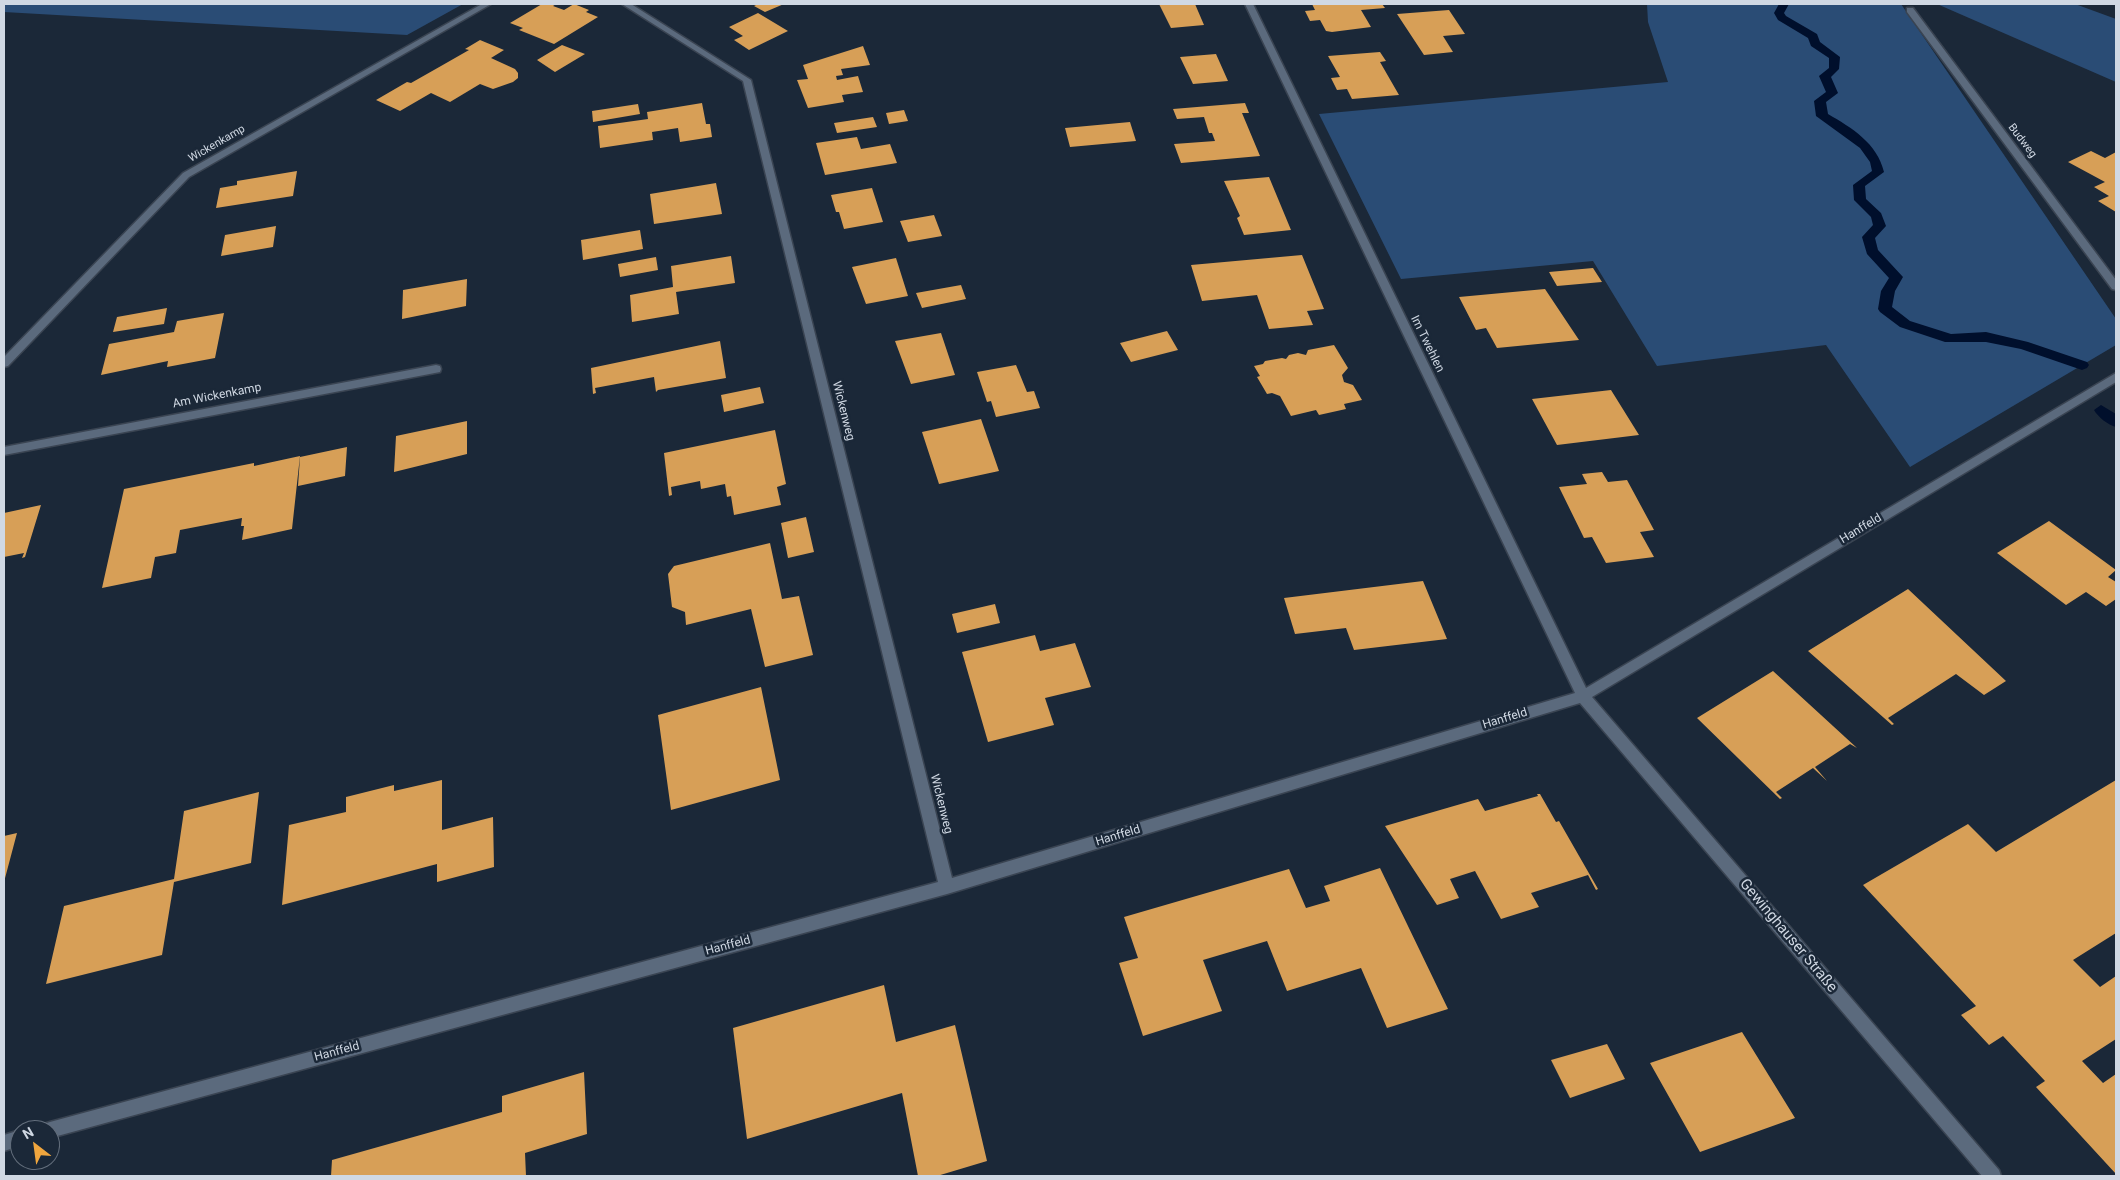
<!DOCTYPE html>
<html>
<head>
<meta charset="utf-8">
<style>
  body { margin:0 }
  #map { position:relative; width:2120px; height:1180px; overflow:hidden; background:#1b2838; font-family:Roboto,sans-serif }
  canvas { display:block }
  .frame { position:absolute; inset:0; border:5px solid #d0d8e3; pointer-events:none }
  .north { position:absolute; left:10px; top:1120px; width:50px; height:50px; box-sizing:border-box; background:#1b2838; border:1px solid #636e7c; border-radius:50%; rotate:330deg; font-size:14px; font-weight:700; line-height:20px; text-align:center; color:#d0d8e3 }
  .north::after { content:''; display:block; margin:auto; width:18px; height:22px; background:#f0a63e; clip-path:polygon(50% 0,100% 100%,50% 72%,0 100%) }
</style>
</head>
<body>
<div id="map">
<canvas width="2120" height="1180"></canvas>
<div class="frame"></div>
<div class="north">N</div>
</div>
<script>
const ctx = document.querySelector('canvas').getContext('2d');
ctx.lineJoin = 'round';
function fill(path, color) { ctx.fillStyle = color; ctx.fill(path, 'evenodd'); }
function stroke(path, color, width, dash) { ctx.strokeStyle = color; ctx.lineWidth = width; ctx.lineCap = dash ? 'butt' : 'round'; ctx.setLineDash(dash || []); ctx.stroke(path); }
function write(font, color, halo, rows, align = 'center') {
  ctx.font = font + ' Roboto,sans-serif'; ctx.lineWidth = 5; ctx.setLineDash([]); ctx.textBaseline = 'middle'; ctx.strokeStyle = halo; ctx.fillStyle = color; for (const [text, x, y, turn = 0] of rows) {
    ctx.save(); ctx.translate(x, y); ctx.rotate((+turn || 0) * Math.PI / 180); ctx.textAlign = isNaN(turn) ? turn : align; if (halo) ctx.strokeText(text, 0, 0); ctx.fillText(text, 0, 0); ctx.restore();
  }
}
const green = new Path2D(`
  M4,4h459l-56,31 -403,-23z
  M1647,4h254l215,315v26l-206,122 -84,-122 -169,21 -64,-105 -192,18 -82,-165 349,-32 -20,-60z
  M1937,4h138l41,15v63z`);
const stream = new Path2D(`
  M1779,4h10l-5,9 2,3 31,18 3,8 20,15 -1,12 -8,8 7,16 -12,9 2,12c24,14 49,29 56,58l-19,14 1,13 15,14 5,13 -11,12 3,12 25,27 -8,14 -3,16 18,14 41,13 35,-2 42,10 59,20 2,3 -2,3 -5,2 -61,-21 -35,-7h-41l-45,-15 -20,-15 -2,-3 3,-18 8,-13 -22,-24 -5,-17 11,-12 -2,-8 -17,-17 -1,-15 19,-14 -2,-9 -10,-14 -44,-32 -2,-15 12,-9 -7,-16 10,-8v-10l-18,-12 -3,-8 -30,-18 -4,-7z
  M2101,405l15,9v13c-8,-2 -18,-10 -22,-17z`);
const building = new Path2D(`
  M542,4h14l-3,2 11,4 10,-6 15,6 -3,2 12,5 -44,27 -35,-14 4,-2 -13,-5z
  M758,4h26l-19,8 -11,-6z
  M1159,4h36l9,21 -33,3z
  M1312,4h70l3,4 -24,2 10,17 -39,5 -6,-1 -6,-11 -10,1 -5,-10 10,-1z
  M1449,10l16,24 -22,2 10,16 -29,3 -27,-41z
  M758,13l30,18 -39,19 -15,-10 9,-4 -14,-9z
  M480,40l24,10 -13,8 24,11 3,4v5l-5,4 -20,7 -13,-5 -30,18 -19,-9 -31,18 -24,-11 31,-18 4,1 30,-17 28,-16 -4,-1z
  M562,45l23,9 -30,18 -18,-12z
  M863,46l7,19 -29,4 2,6 -7,1 1,4 21,-4 5,16 -21,3 2,7 -36,6 -11,-28 11,-1 -5,-14z
  M1380,52l6,9 -6,1 19,33 -47,4 -5,-10 -10,1 -6,-12 9,-1 -12,-21z
  M1216,54l12,27 -35,3 -13,-27z
  M702,103l4,21h4l2,13 -32,5 -2,-14 -26,4 1,8 -53,8 -2,-22 50,-7 -1,-7z
  M1245,103l4,10h-7l18,43 -79,7 -7,-19 41,-3 -3,-8h-3l-5,-16 -27,2 -4,-10z
  M638,104l2,10 -47,8 -1,-11z
  M904,110l4,11 -19,3 -3,-11z
  M873,117l4,10 -40,6 -3,-10z
  M1130,122l6,19 -66,6 -5,-19z
  M857,137l4,12 29,-5 7,19 -72,12 -9,-32z
  M2091,151l14,7 11,-6v60l-18,-11 11,-5 -15,-9 11,-5 -37,-20z
  M297,171l-4,25 -77,12 4,-20 17,-3v-4z
  M1269,177l22,53 -47,5 -7,-17 3,-2 -16,-35z
  M716,183l6,31 -68,10 -4,-30z
  M872,188l11,34 -39,7 -5,-17h-3l-5,-17z
  M934,215l8,21 -34,6 -8,-21z
  M276,226l-3,21 -52,9 4,-21z
  M640,230l3,19 -60,11 -2,-20z
  M1302,255l22,54 -17,2 6,14 -44,4 -12,-34 -55,6 -11,-36z
  M731,256l4,27 -59,9 3,22 -47,8 -2,-27 43,-8 -2,-21z
  M656,257l2,13 -38,7 -2,-13z
  M896,258l12,38 -42,8 -14,-37z
  M1593,268l9,14 -45,4 -8,-14z
  M467,279l-1,27 -64,13 1,-29z
  M961,285l5,14 -44,9 -6,-15z
  M1545,289l34,51 -82,8 -11,-20 -10,2 -17,-33z
  M167,308l-3,16 -51,8 4,-15z
  M224,313l-9,45 -48,9 1,-6 -67,14 8,-31 65,-12 3,-11z
  M1167,331l11,19 -47,12 -11,-19z
  M941,333l14,42 -44,9 -16,-43z
  M720,341l6,37 -68,12 -2,2 -2,-15 -59,11 1,5 -3,1 -2,-26z
  M1334,345l14,23 -6,7 2,7 9,3 9,15 -18,4 2,5 -27,6 -3,-5 -25,6 -11,-20 -8,-3 -5,1 -10,-17 3,-1 -6,-10 9,-2 2,-3 17,-3 4,1 3,-4 9,-2 8,2 2,-5z
  M1016,365l11,27 7,-1 6,17 -44,9 -5,-16 -4,1 -10,-30z
  M760,387l4,16 -40,9 -3,-17z
  M1611,390l28,45 -82,10 -25,-46z
  M981,419l18,52 -60,13 -17,-52z
  M467,421v33l-73,18 2,-36z
  M775,430l11,54 -9,3 4,18 -47,10 -3,-19 -4,1 -2,-13 -24,5 -1,-8 -29,6 1,8 -3,1 -5,-43z
  M347,447l-2,29 -47,10 2,-29z
  M300,456l-8,73 -50,11 2,-14h-3l1,-8 -62,12 -4,23 -21,4 -4,21 -49,10 22,-99 130,-26v3z
  M1602,472l6,10 19,-2 27,50 -14,2 14,25 -48,6 -14,-26 -8,1 -25,-51 28,-3 -5,-10z
  M41,505l-16,52 -3,1 2,-5 -20,4v-44z
  M806,517l8,35 -26,6 -7,-35z
  M2049,521l67,49 -8,7 8,5v17l-10,7 -20,-14 -20,13 -69,-52z
  M770,543l12,56 17,-3 14,59 -48,12 -14,-58 -65,16 -1,-13 -13,-5 -4,-33 6,-8z
  M1423,581l24,58 -93,11 -8,-22 -51,6 -11,-36z
  M1908,589l98,92 -22,14 -28,-21 -68,44 6,6 -2,1 -84,-74z
  M995,604l5,19 -43,10 -5,-19z
  M1035,635l5,16 35,-8 16,44 -46,11 9,27 -66,17 -26,-90z
  M1773,671l84,77 -7,-4 -35,23 12,14 -14,-13 -37,24 6,6 -2,1 -83,-81z
  M761,687l19,93 -109,30 -13,-95z
  M442,780v50l51,-13 1,50 -57,15v-18l-155,41 7,-80 57,-13v-15l48,-12v6z
  M2116,780v153l-43,27 27,27 16,-11v63l-34,22 21,22 13,-9v100l-80,-87 9,-6 -42,-45 -14,9 -28,-30 15,-9 -113,-121 105,-61 28,28z
  M259,792l-8,71 -77,19 -12,73 -116,29 18,-78 110,-27 10,-68z
  M1537,794h3l16,28 3,-1 39,68 -2,1 -8,-15 -57,18 8,14 -38,12 -26,-48 -25,8 9,19 -22,7 -52,-79 93,-27 7,12 53,-15z
  M17,833l-13,49v-46z
  M1380,868l68,141 -61,19 -26,-60 -74,23 -20,-50 -64,19 19,51 -79,25 -24,-73 19,-5 -14,-41 165,-48 17,39 24,-7 -6,-15z
  M884,985l12,57 59,-17 32,136 -50,15h-19l-16,-83 -155,46 -14,-111z
  M1742,1032l53,86 -95,34 -50,-89z
  M1607,1044l18,35 -55,19 -19,-38z
  M584,1072l3,62 -62,19 1,23h-195l1,-16 170,-48v-16z`);
const street = new Path2D(`
  M482,4h9l-302,173 -181,189 -4,1v-10l179,-184z
  M622,4h9l120,76 201,798 623,-185 -330,-689h8l333,684 530,-315v9l-524,315 407,473 2,6h-19l-402,-473 -633,191 -897,244v-8h-8l2,-6 6,-2 888,-240 -195,-801z
  M1907,8h6l203,272v10l-4,-1 -205,-277z
  M436,365l4,1 1,3 -1,3 -436,83v-8z
  M20,1130v16l-16,5v-16z`);
const farStreetnames = [
  ["Budweg",2022,141,53],
  ["Wickenkamp",217,144,-30]
];
const streetNames = [
  ["Im Twehlen",1427,344,64],
  ["Am Wickenkamp",217,396,-11],
  ["Wickenweg",843,411,76],
  ["Hanffeld",1861,529,-31],
  ["Hanffeld",1505,719,-17],
  ["Wickenweg",941,804,76],
  ["Hanffeld",1118,836,-17],
  ["Hanffeld",728,946,-15],
  ["Hanffeld",337,1052,-15]
];
const nearStreetnames = [
  ["Gewinghauser Straße",1788,936,50]
];
fill(green, '#2a4c75');
fill(stream, '#000f2c');
fill(building, '#d79f57');
stroke(street, '#3a4452', 3);
fill(street, '#5b6a7d');
write('11px', '#d0d8e3', '#1b2838', farStreetnames);
write('12px', '#d0d8e3', '#1b2838', streetNames);
write('15px', '#d0d8e3', '#1b2838', nearStreetnames);
</script>
</body>
</html>
